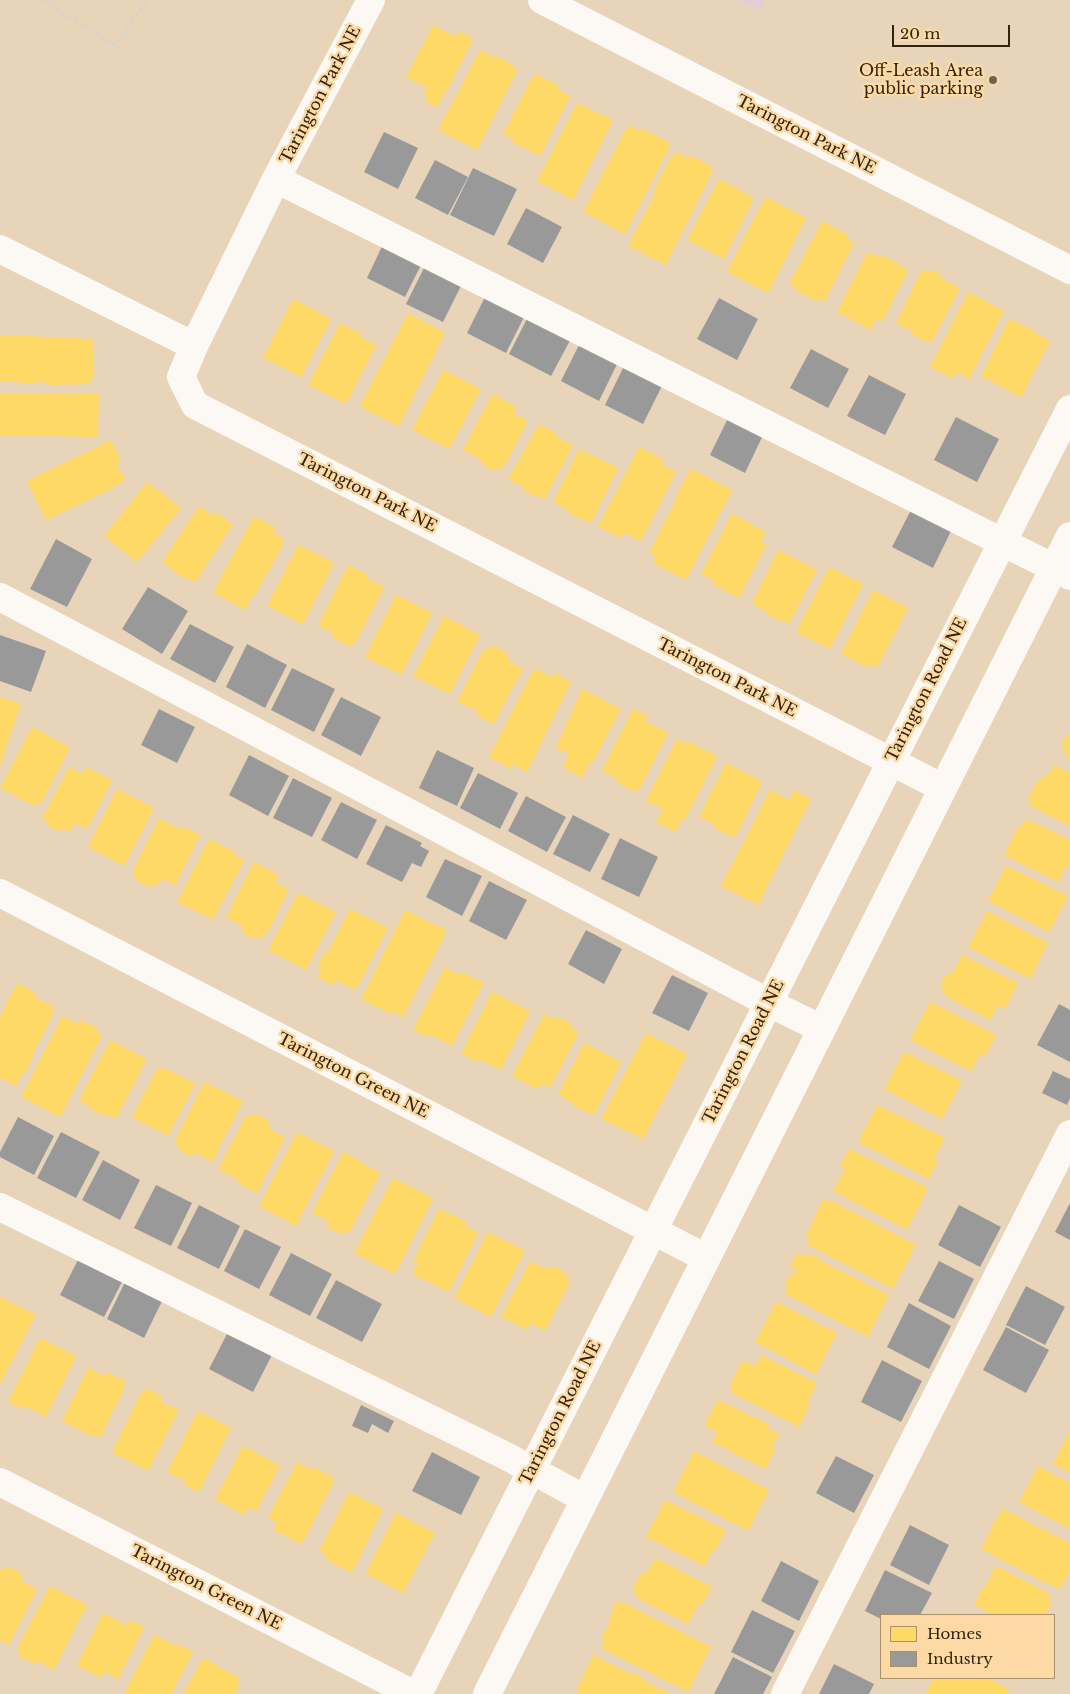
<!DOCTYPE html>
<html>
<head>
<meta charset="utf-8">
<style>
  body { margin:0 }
  #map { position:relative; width:1070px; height:1694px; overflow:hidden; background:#e8d5b9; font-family:"Libre Baskerville",serif }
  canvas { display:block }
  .legend { position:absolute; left:880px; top:1614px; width:175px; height:65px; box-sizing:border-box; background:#fcd9a5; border:1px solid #ab9169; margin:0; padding:6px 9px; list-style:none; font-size:15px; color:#31240f }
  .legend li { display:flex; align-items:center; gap:10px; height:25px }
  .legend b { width:25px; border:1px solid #ab9169 }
  .scale { position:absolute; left:892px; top:25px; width:118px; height:22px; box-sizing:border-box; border:2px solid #31240f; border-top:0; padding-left:6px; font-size:15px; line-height:18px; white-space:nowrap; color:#31240f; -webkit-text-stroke:4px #fcd9a5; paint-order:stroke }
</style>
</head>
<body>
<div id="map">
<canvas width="1070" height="1694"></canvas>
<ul class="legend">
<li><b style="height:14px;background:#ffd966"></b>Homes</li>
<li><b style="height:14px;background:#999"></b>Industry</li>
</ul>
<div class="scale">20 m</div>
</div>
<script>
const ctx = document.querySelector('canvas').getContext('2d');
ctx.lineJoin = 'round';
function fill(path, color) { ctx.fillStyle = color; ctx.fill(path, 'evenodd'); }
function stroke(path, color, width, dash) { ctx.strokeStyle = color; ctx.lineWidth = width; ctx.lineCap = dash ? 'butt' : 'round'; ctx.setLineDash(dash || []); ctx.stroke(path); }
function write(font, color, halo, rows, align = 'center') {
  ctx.font = font + ' "Libre Baskerville",serif'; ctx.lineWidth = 5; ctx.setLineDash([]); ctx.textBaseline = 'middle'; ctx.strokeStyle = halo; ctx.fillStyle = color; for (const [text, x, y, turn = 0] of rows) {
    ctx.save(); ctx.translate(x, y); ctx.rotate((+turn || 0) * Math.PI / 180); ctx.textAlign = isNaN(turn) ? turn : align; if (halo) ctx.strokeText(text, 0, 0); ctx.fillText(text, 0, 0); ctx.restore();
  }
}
const green = new Path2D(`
  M737,0h28l-5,11z`);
const homes = new Path2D(`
  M433,25l23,12 3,-6 14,8 -26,52 -1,-1 -9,17 -12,-6 2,-4 -4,-2 4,-7 -21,-11z
  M480,50l15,8 2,-2 18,11 2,4 -40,79 -39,-20z
  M536,74l23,12 -2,3 13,7 -30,60 -28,-14 2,-3 -11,-5 29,-57 2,1z
  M577,103l36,17 -40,80 -36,-19z
  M628,125l12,6 1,-3 29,15 -2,2 2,1 -45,88 -42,-22z
  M676,152l12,6 1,-2 2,2 1,-2 19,10 -1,2 3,2 -47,95 -38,-19 27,-53 -2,-1 18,-36 2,1z
  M719,179l35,19 -30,61 -37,-19z
  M766,197l40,21 -38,75 -41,-21 25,-50z
  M822,221l26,14 -1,4 7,4 -30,59 -6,-3 -2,2 -20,-10 1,-3 -8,-4z
  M867,252l13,6 2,-3 26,15 -26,52 -6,-3 -5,11 -34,-18z
  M922,269l6,3 4,-2 10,5 1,5 17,8 -28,54 -2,-2 -1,3 -18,-9 1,-3 -16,-8z
  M968,292l36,19 -35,68 -12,-7 -4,7 -23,-12z
  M293,299l38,20 -30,58 -38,-19z
  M408,313l37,20 -46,93 -34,-16 1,-1 -6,-3z
  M1009,319l26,12 -1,2 16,8 -29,56 -40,-21z
  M340,323l21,11 -1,3 16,8 -30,59 -38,-19z
  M0,335l93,4v41h-3v4l-40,1 -1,-2 -11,-1 -1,2 -37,-3z
  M443,370l38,19 -32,60 -37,-19z
  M0,393l99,1 -1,43 -98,-2z
  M492,394l25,13 -3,7 14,7 -22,42 -3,4 -6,3h-6l-7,-4 -5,-8 -16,-8z
  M539,424l18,10 -2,2 18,9 -28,54 -20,-7 -2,-5 -15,-8z
  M111,440l10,20 -4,3 3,11 2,-1 3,6 -4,2 2,2 -77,37 -19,-39z
  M639,447l24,12 -2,5 15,8 -35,69 -17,-8 -3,5 -23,-11z
  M579,449l39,19 -27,55 -21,-9 -2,-3 -7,-4v-1l-8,-4z
  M691,469l41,21 -46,90 -33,-17 3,-6 -7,-4 28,-56 -1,-1z
  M147,482l34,26 -44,54 -33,-26z
  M199,506l14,10 2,-4 18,12 -38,59 -6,-5 -2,2 -20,-13 1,-2 -6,-3z
  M732,514l34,18 -5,10 5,3 -27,53 -27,-14 2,-4 -13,-6z
  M254,516l22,12 -3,5 10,5 -2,2 4,1 -31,56 -2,-1 -7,14 -32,-18z
  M298,545l36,18 -31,61 -36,-18z
  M778,550l39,20 -28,54 -20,-8 -2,-3 -15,-10z
  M348,565l20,10 -2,3 18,9 -29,57 -2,-1 -2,4 -19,-10 2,-4 -16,-7z
  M829,567l34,17 -33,65 -34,-17z
  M873,590l35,18 -31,60 -8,-4 -2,3 -26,-13z
  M396,595l36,18 -31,62 -36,-18z
  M444,616l36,19 -30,59 -37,-18z
  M493,646l13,6 4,10 13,6 -29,56 -18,-9 2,-4 -21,-9 26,-52z
  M537,669l16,9 2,-5 16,9 -44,90 -14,-8 -2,5 -22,-12 43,-85z
  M582,689l39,20 -28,53 -2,-1 -9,17 -19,-11 6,-13 -13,-6z
  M0,697l21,7 -21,62z
  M633,709l14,6 -3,6 24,12 -29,57 -2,-1 -2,3 -19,-10 2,-3 -16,-8z
  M32,727l38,20 -29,57 -4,-2 -3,4 -34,-18z
  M1070,733v26l-4,-2 -4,-12 5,-11z
  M677,739l10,5 2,-2 28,14 -32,64 -3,-1 -7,13 -19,-10 7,-13 -17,-8z
  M726,763l31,15 -1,1 6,3 -26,54 -1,-1 -1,3 -20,-10 2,-3 -17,-8z
  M1054,765l16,8v53l-41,-21 2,-4 -3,-2 12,-22 3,2 2,-4 3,1z
  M69,767l14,7 3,-7 26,13 -25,49 -13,-6 -4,9 -5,-3 -6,2 -11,-5 -1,-5 -5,-3z
  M117,789l37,19 -30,58 -36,-19z
  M770,790l19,10 5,-10 17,9 -53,106 -37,-19z
  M159,818l22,12 1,-4 18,9 -25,50 -13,-7 -2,5 -12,4 -11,-6 -4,-11z
  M1026,819l44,21v27l-3,-2 -9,17 -54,-27 15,-30 3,2z
  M209,839l27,14 -1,3 9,4 -31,60 -36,-18z
  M254,862l25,13 -4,7 14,7 -21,43 -1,-1 -2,5 -6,2h-7l-6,-3 -4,-5 -1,-5 -15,-8z
  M1006,866l62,30 -19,36 -61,-31z
  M298,893l38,19 -30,58 -38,-20z
  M350,909l38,19 -31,60 -1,-1 -2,3 -18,-10 -3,5 -16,-8 4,-8 -4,-2 9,-17 2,2z
  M405,910l42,21 -44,86 -11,-6 -1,3 -29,-14 1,-3h-1z
  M987,911l61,32 -18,36 -62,-32z
  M962,955l56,28 -13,26 -7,-4 -8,15 -42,-22 -7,-10v-6l3,-6 10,-5z
  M445,967l14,8 2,-3 23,11 -32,63 -23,-12 -2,3 -14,-7z
  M17,983l19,10 -2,4 20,10 -2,4 2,1 -22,44 1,1 -8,16 -2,-1 -7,14 -16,-8v-61z
  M492,992l38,19 -29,59 -23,-11 -1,3 -16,-8z
  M930,1002l66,33 -11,22 -5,-3 -9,17 -61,-31z
  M544,1014l11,6 2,-4 15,8 -2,3 9,5 -29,56 -9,-4 -3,5 -26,-13z
  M62,1016l16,8 2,-4 17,8 -1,1 3,2 -1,3 4,2 -42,81 -39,-20z
  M646,1033l41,21 -44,85 -42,-20z
  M110,1040l37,19 -31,60 -12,-6 -2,2 -15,-8 1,-2 -9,-5z
  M584,1043l37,19 -27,53 -21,-9 -1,-3 -14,-9z
  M904,1052l58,29 -20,38 -58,-30z
  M158,1067l6,4 1,-3 30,16 -27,52 -36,-19z
  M204,1082l39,19 -31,61 -17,-10 -3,5 -14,-7 2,-4 -6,-4z
  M877,1105l68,33 -11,21 4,2 -9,18 -71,-37z
  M256,1114l12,6 3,10 14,7 -28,56 -20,-10 2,-3 -21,-11 27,-52z
  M297,1132l37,19 -38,75 -37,-20z
  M849,1149l79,39 -21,42 -74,-39 12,-22 -5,-3z
  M343,1152l18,9 -1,1 20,11 -30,59 -4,-2 -3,5 -17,-8 3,-6 -17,-8z
  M393,1178l40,20 -38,76 -41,-21z
  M823,1199l6,3 1,-2 86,45 -23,44 -87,-45 3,-6 -3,-2z
  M439,1209l28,13 -2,4 13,7 -29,59 -37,-18 6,-11 -5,-2z
  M488,1232l37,19 -34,66 -37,-19z
  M797,1253l8,4 2,-4 5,3 1,-1 9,4 -1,2 68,34 -21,42 -83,-43 2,-4 -2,-5 6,-11 4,-1 2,-3 -7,-4z
  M530,1261l14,7 11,-1 7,3 6,7 1,7 -24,47 -14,-8 -4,7 -26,-13z
  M0,1297l36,18 -36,69z
  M776,1302l61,31 -21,41 -61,-32z
  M40,1338l36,18 -30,61 -21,-11 -2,3 -15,-7z
  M761,1355l56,28 -10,20 3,2 -11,22 -69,-35 2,-3 -3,-1 12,-25 3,1 1,-3 10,5z
  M88,1368l17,8 2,-4 19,9 -3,5 2,1 -25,51 -7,-4 -2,2 -29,-15z
  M145,1388l18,9 -2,5 18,8 -31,61 -36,-19 30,-61 2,1z
  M718,1400l51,24 -2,4 12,6 -7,13 4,1 -11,21 -53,-27 5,-10 -12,-6 2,-4 -1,-1z
  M198,1411l33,17 -32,64 -15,-7 2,-4 -19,-9z
  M1070,1430v43l-17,-9z
  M243,1446l37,20 -24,45 -8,-4 -4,8 -29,-16z
  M694,1451l75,39 -21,41 -75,-39z
  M297,1462l16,8 1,-3 21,12 -33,65 -29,-14 4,-7 -9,-5z
  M1038,1466l32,17v46l-51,-27z
  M349,1492l34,17 -31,64 -27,-14 2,-4 -8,-4z
  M665,1500l61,30 -12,22 -2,-1 -8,15 -58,-29z
  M1003,1509l67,34v28l-10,18 -17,-7 -62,-33 11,-21v-3z
  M396,1513l39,20 -32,60 -37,-19 1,-3z
  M655,1558l57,29 -10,18 -3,-2 -11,21 -51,-26 -4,-11 7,-12 7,-3z
  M996,1566l52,27 3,12 -6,10h-51l-20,-10 9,-18 2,1z
  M8,1567l12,5 3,10 14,7 -28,56 -9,-5v-70z
  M50,1586l37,19 -33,65 -18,-9 -2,3 -16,-8 2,-5 -4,-1z
  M617,1601l6,3 1,-1 87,44 -23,45 -87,-44 3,-7 -3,-2 10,-20 -2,-1z
  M103,1613l24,13 3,-6 14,7 -26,52 -14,-7 -3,6 -24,-13z
  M154,1635l22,11 1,-2 16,8 -22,42h-47z
  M593,1655l38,19 1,-2 11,6 -1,1 28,15h-89l-5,-3z
  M203,1658l16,8 -1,1 21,10 -2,5 3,1 -5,11h-52z
  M934,1678h53l22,11 -2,4 3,1h-85z`);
const industry = new Path2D(`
  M384,132l34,16 -20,41 -34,-17z
  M435,160l33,17 -20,38 -33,-17z
  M473,168l44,21 -23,47 -44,-21z
  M526,208l36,19 -19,36 -36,-19z
  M385,240l39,19 -19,38 -38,-19z
  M427,262l37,18 -21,42 -37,-18z
  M488,291l39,20 -21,42 -39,-20z
  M719,298l39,21 -21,41 -40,-21z
  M531,311l43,22 -23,43 -42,-22z
  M582,339l38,19 -21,43 -38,-20z
  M811,349l38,20 -21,39 -38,-20z
  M626,362l38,20 -21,42 -38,-19z
  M869,375l37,19 -21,41 -38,-19z
  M729,416l35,17 -19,40 -35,-18z
  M956,417l43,22 -22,43 -43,-22z
  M912,508l40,21 -19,39 -41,-21z
  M56,539l36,20 -25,48 -37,-18z
  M148,587l40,24 -26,43 -40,-25z
  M190,624l44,23 -19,36 -45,-24z
  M0,635l46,16 -15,41 -31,-11z
  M247,644l40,21 -22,43 -39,-21z
  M292,668l43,21 -21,43 -43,-22z
  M341,697l40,20 -20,39 -40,-21z
  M159,709l36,18 -18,36 -36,-18z
  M437,750l37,18 -17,38 -38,-18z
  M249,755l40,21 -21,40 -39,-21z
  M478,773l40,20 -18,36 -40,-21z
  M293,778l39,20 -20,39 -39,-19z
  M526,796l40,21 -19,35 -39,-21z
  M341,802l36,18 -20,39 -36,-19z
  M573,815l37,19 -20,38 -37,-18z
  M386,825l36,18 -2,3 9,5 -8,16 -9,-4 -10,19 -36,-18z
  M620,838l38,19 -19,40 -38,-18z
  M445,859l37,17 -20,40 -36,-19z
  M489,881l38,19 -21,40 -37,-19z
  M586,930l36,19 -18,35 -36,-20z
  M672,975l36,18 -19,38 -37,-18z
  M1059,1004l11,6v52l-33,-17z
  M1053,1071l17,8v19l-3,7 -25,-12z
  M18,1117l36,19 -20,39 -34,-18v-5z
  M61,1132l39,20 -24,46 -39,-20z
  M103,1160l37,20 -20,40 -38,-20z
  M156,1185l36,18 -21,43 -37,-18z
  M1070,1203v37l-15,-8z
  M199,1205l41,21 -21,43 -42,-21z
  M959,1205l42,22 -21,40 -42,-22z
  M245,1229l36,18 -22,42 -35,-18z
  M291,1253l41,21 -22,42 -41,-21z
  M80,1256l44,22 -20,39 -44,-22z
  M939,1261l35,18 -20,40 -36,-18z
  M127,1278l37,19 -20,41 -37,-19z
  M336,1280l46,24 -20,38 -46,-24z
  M1026,1286l39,21 -20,38 -39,-20z
  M909,1303l42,23 -22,43 -42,-22z
  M1006,1327l43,23 -23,43 -43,-23z
  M229,1330l44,23 -20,39 -44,-23z
  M882,1360l40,21 -21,41 -40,-20z
  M361,1405l33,16 -6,12 -16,-9 -4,9 -16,-7z
  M432,1452l48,25 -19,38 -49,-24z
  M836,1456l38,19 -20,38 -38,-20z
  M910,1525l39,20 -20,40 -39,-20z
  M781,1561l38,20 -20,40 -38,-20z
  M885,1570l47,23 -12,22h-39v4l-16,-8z
  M752,1610l43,21 -22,42 -42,-21z
  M733,1657l39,20 -9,17h-49z
  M834,1664l40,20 -5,10h-50z`);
const path = new Path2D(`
  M42,0l73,45 32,-45`);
const minor = new Path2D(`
  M371,0l-95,179 -82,167 -13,31 14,28 748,383
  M542,0l528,270
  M276,179l794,397
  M0,249l194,97
  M0,597l769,406 53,26
  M0,893l706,365
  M0,1207l506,249 79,43
  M0,1482l413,212
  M418,1694l652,-1285
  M487,1694l583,-1158
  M785,1694l285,-560`);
const markers = [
  [993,80,5,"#71624a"]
];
const poiNames = [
  ["Off-Leash Area",983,71],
  ["public parking",983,89]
];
const streetNames = [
  ["Tarington Park NE",321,95,-62],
  ["Tarington Park NE",806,135,27],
  ["Tarington Park NE",367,493,27],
  ["Tarington Park NE",727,678,27],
  ["Tarington Road NE",927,690,-63],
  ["Tarington Road NE",744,1052,-63],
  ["Tarington Green NE",353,1076,27],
  ["Tarington Road NE",561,1413,-63],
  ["Tarington Green NE",206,1588,27]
];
fill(green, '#e5ccd6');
fill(homes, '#ffd966');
fill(industry, '#999');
stroke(path, '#dad3cb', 3, [5, 2.5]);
stroke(minor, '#fcf9f4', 28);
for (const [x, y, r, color] of markers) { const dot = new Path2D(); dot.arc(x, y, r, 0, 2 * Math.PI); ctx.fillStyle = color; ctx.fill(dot); stroke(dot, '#fcd9a5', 2); }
write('16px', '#31240f', '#fcd9a5', poiNames, 'right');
write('16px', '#31240f', '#fcd9a5', streetNames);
</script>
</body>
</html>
